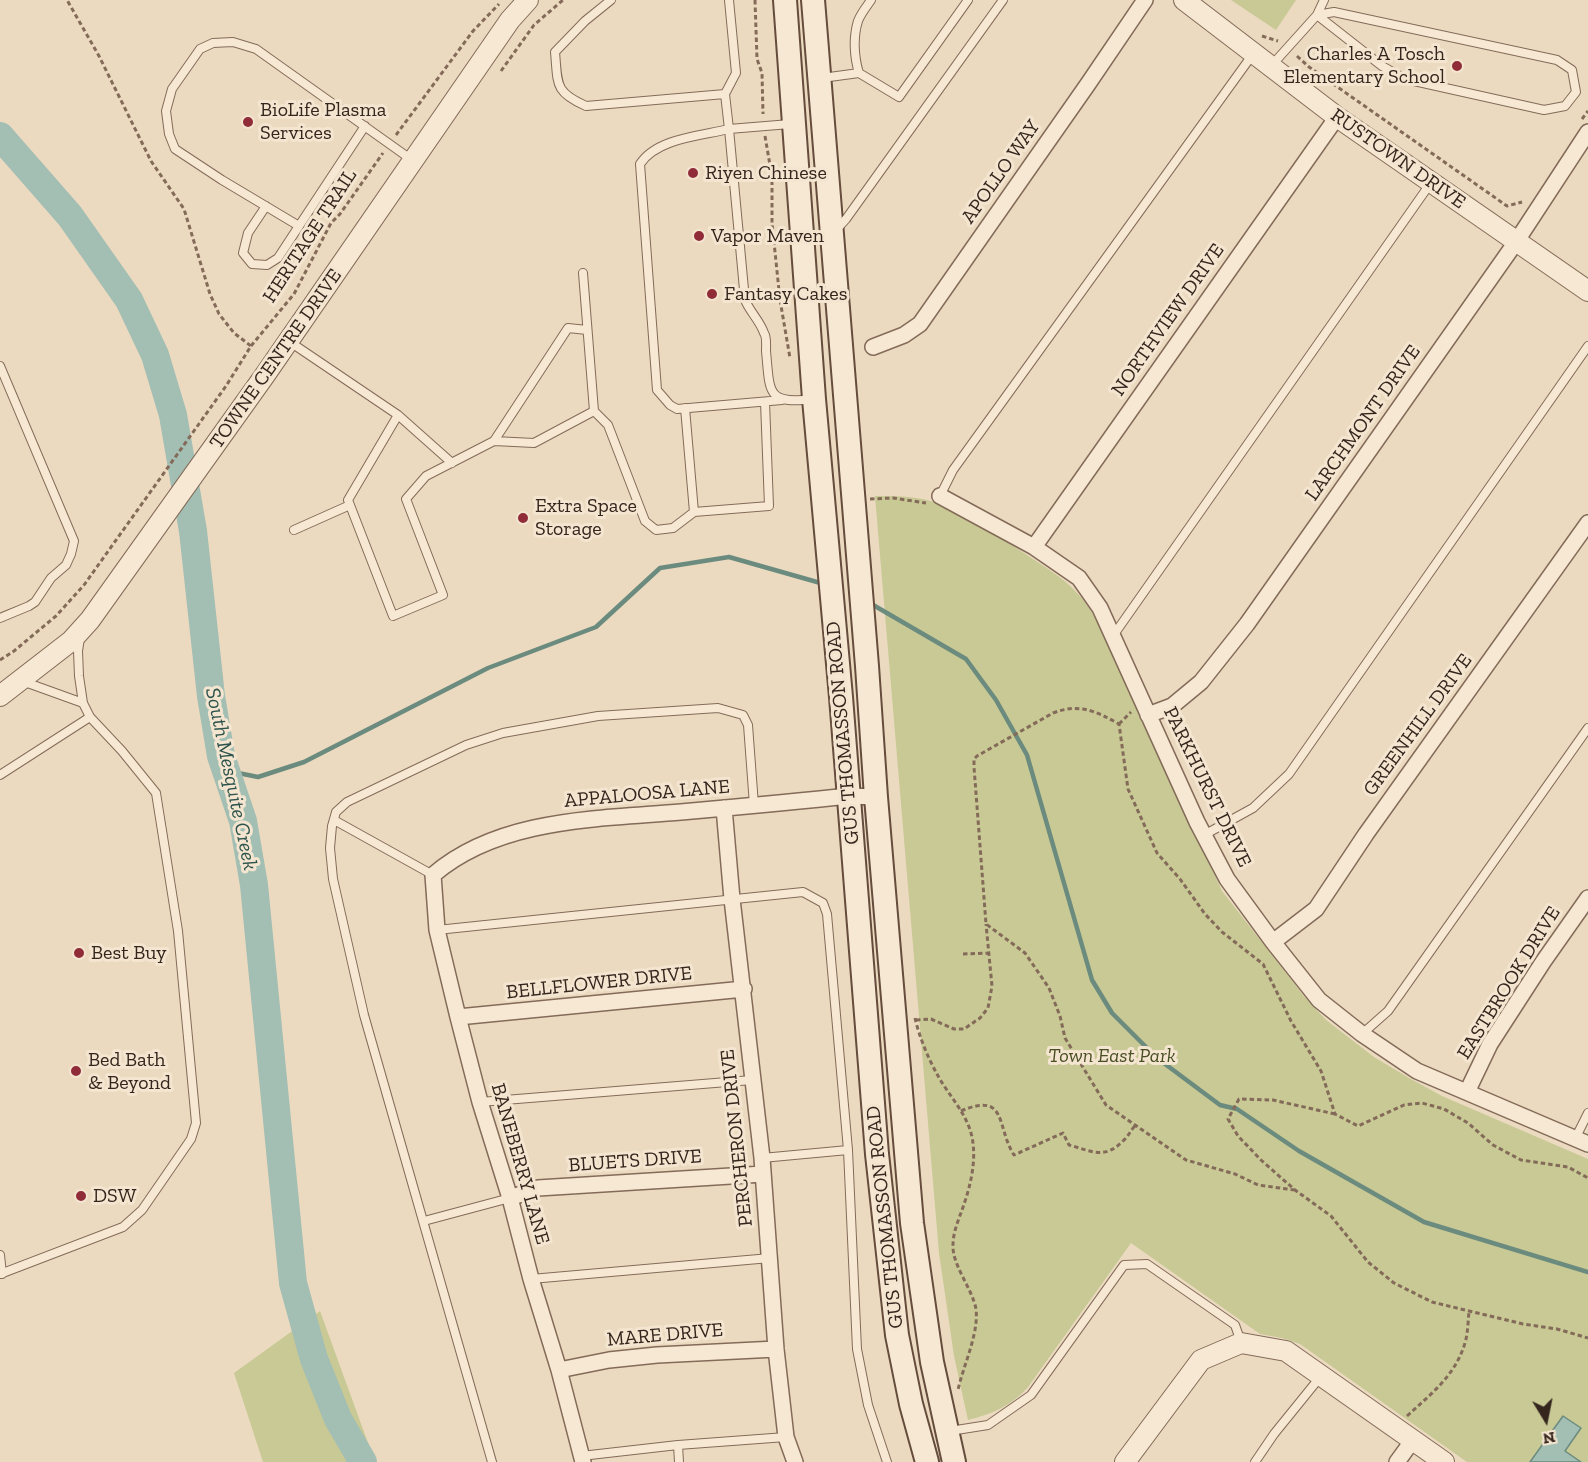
<!DOCTYPE html>
<html>
<head>
<meta charset="utf-8">
<style>
  body { margin:0 }
  #map { position:relative; width:1588px; height:1462px; overflow:hidden; background:#ebdac0; font-family:"Zilla Slab",serif }
  canvas { display:block }
  .north { position:absolute; left:1516px; top:1390px; width:60px; height:60px; -webkit-text-stroke:4px #f3e5cf; paint-order:stroke; rotate:170deg; font-size:16px; font-weight:700; line-height:24px; text-align:center; color:#34251d }
  .north::after { content:''; display:block; margin:auto; width:21px; height:27px; background:#34251d; clip-path:polygon(50% 0,100% 100%,50% 72%,0 100%) }
</style>
</head>
<body>
<div id="map">
<canvas width="1588" height="1462"></canvas>
<div class="north">N</div>
</div>
<script>
const ctx = document.querySelector('canvas').getContext('2d');
ctx.lineJoin = 'round';
function fill(path, color) { ctx.fillStyle = color; ctx.fill(path, 'evenodd'); }
function stroke(path, color, width, dash) { ctx.strokeStyle = color; ctx.lineWidth = width; ctx.lineCap = dash ? 'butt' : 'round'; ctx.setLineDash(dash || []); ctx.stroke(path); }
function write(font, color, halo, rows, align = 'center') {
  ctx.font = font + ' "Zilla Slab",serif'; ctx.lineWidth = 6; ctx.setLineDash([]); ctx.textBaseline = 'middle'; ctx.strokeStyle = halo; ctx.fillStyle = color; for (const [text, x, y, turn = 0] of rows) {
    ctx.save(); ctx.translate(x, y); ctx.rotate((+turn || 0) * Math.PI / 180); ctx.textAlign = isNaN(turn) ? turn : align; if (halo) ctx.strokeText(text, 0, 0); ctx.fillText(text, 0, 0); ctx.restore();
  }
}
const green = new Path2D(`
  M1231,0h65l-20,30z
  M875,496c20,0 40,0 59,6 35,12 65,35 96,55 16,11 34,21 47,36 11,11 18,25 25,38l120,260 81,104 23,25 48,37 35,21 33,18 146,63v303h-121l-167,-118 -18,-6 -22,-4 -129,-91 -103,144c-17,19 -36,27 -60,33l-14,-64 -15,-103z
  M320,1311l55,151h-112l-29,-89z`);
const water = new Path2D(`
  M1563,1416l18,12 -16,23 16,11h-51z`);
const stream = new Path2D(`
  M868,602l98,57 30,41 31,55 65,225 20,33 45,45 63,47 17,4 62,42 125,71 164,50
  M221,756l17,17 20,4 46,-15 184,-94 108,-41 64,-59 69,-11 95,27`);
const river = new Path2D(`
  M0,136l70,80 59,84 26,55 18,60 20,116 18,165 10,60 22,65 11,64 39,398 21,76 24,60 25,43`);
const path = new Path2D(`
  M755,0l2,59 5,14 1,41
  M1262,36l16,5
  M1297,56l12,11 198,139 15,-4
  M501,71l33,-46 29,-25
  M1582,119l6,-8
  M396,135l77,-104 26,-27
  M765,136l7,41v46l8,77 10,58
  M251,346l43,-52 37,-71 9,-9 43,-61
  M870,499l23,-1 33,5
  M0,660l14,-9 42,-35 28,-31 142,-199 25,-40 -17,-13 -15,-19 -9,-20 -26,-85 -33,-48 -52,-105 -32,-56
  M1119,724l12,-12
  M963,954l26,-1
  M915,1018c4,18 13,40 22,56 11,21 30,39 35,63 5,24 -2,51 -10,73 -4,11 -9,23 -9,35 -1,20 19,43 23,64 3,25 -13,57 -18,81
  M916,1020l15,-1 23,10h10l16,-11 8,-10 4,-22 -6,-62
  M961,1111c47,-20 35,16 53,44l49,-22 6,12c23,6 35,15 54,-4 5,-4 7,-10 12,-15
  M1335,1114l-62,-14 -34,-1 -11,20 10,17 23,24 34,30 36,26 37,46 26,21 38,19 91,22 34,5 31,9
  M1295,1190l-37,-5 -23,-11 -49,-14 -80,-55 -41,-67 -5,-22 -11,-28 -24,-35 -39,-29 -12,-157v-8l3,-3 76,-43c26,-10 43,-2 66,11l9,65 29,64 23,26 25,35 17,18 41,32 28,57 30,50 14,43 23,12 46,-21 18,-2 22,6 24,14 25,22 28,15 47,7 20,11
  M1407,1416c24,-22 48,-40 58,-73 3,-10 3,-22 4,-32`);
const service = new Path2D(`
  M611,0l-26,21 -30,31c3,32 -1,40 31,54l139,-12
  M729,0l7,73 -11,21 4,35c-28,7 -72,9 -89,35l17,226 13,15 7,4 105,-9
  M871,0c-4,6 -10,13 -13,21 -5,16 -4,36 1,52l40,24 69,-97
  M1334,12l223,48 15,10 4,22 -11,14 -21,4 -139,-31 -23,-13 -65,-51z
  M1272,65l45,-50 7,-15
  M822,78l37,-5
  M790,124l-61,5 16,171c5,12 15,21 19,33 3,4 2,13 2,18 4,41 0,54 47,48
  M365,126l-66,100 -77,-46 -47,-31 -6,-15 -3,-23 6,-22 28,-40 13,-6 20,-1 23,7 156,111
  M266,206l-18,27 -5,20 9,11 15,1 11,-7 21,-32
  M837,229l9,-10 157,-219
  M583,273l11,138 14,14 37,96 11,9 17,-2 21,-16
  M290,342l108,73
  M0,366l74,175 -3,13 -5,11 -15,13 -16,24 -6,4 -29,12
  M685,408l9,104 75,-6 -4,-104
  M494,441l40,2 60,-32
  M452,463l-54,-48 -50,85 45,116 50,-21 -37,-96 20,-23 68,-35 74,-113 19,2
  M940,496l13,-26 300,-416
  M294,530l56,-25
  M1113,636l317,-452
  M22,681l61,22
  M0,775l90,-58
  M334,820l99,55
  M1204,835l49,-27 36,-34 299,-428
  M437,930l366,-38 20,11 4,11 21,236 9,199 11,56 19,57
  M1362,1034l26,-23 200,-283
  M480,1102l272,-22
  M1575,1139l13,-26
  M762,1158l86,-8
  M424,1221l86,-23
  M0,1255l2,19
  M0,1274l123,-47 19,-17 49,-71 5,-16 -18,-192 -22,-138 -34,-42 -32,-34 -7,-14 -4,-27 -1,-25 2,-13
  M531,1279l239,-21
  M950,1431l38,-6 43,-30 93,-130 23,-1 88,61 6,17
  M678,1445l1,17
  M581,1456l97,-11 108,-8
  M492,1462l-128,-447 -31,-136 -3,-31 2,-22 4,-14 11,-10 119,-57 37,-12 95,-17 120,-8 25,7 5,10 6,80
  M1255,1462l19,-28 47,-58`);
const minor = new Path2D(`
  M873,347l31,-12 16,-11 168,-240 57,-84
  M940,496l94,51 45,31 21,30 97,214 30,57 46,63 46,58 43,34 55,37 171,73
  M1034,547l303,-430
  M1148,715l24,-9 29,-24 46,-58 269,-382 72,-110
  M724,808l8,91 30,259 14,191 10,88 9,25
  M1273,942l43,-33 50,-75 222,-311
  M458,1017l286,-28
  M1467,1092l23,-48 53,-82 45,-64
  M510,1198l28,-10 225,-14
  M559,1370l50,-10 48,-5 119,-6
  M583,1462l-24,-92 -28,-91 -21,-81 -30,-96 -22,-85 -21,-87 -4,-55c66,-57 165,-56 248,-63 56,-5 112,-10 168,-16l27,1
  M1397,1462l16,-22`);
const tertiary = new Path2D(`
  M1184,0l153,117 251,174
  M0,696l71,-55 19,-21 175,-245 245,-355 18,-20
  M1125,1462l76,-102 40,-17 45,8 158,111`);
const secondary = new Path2D(`
  M785,0l29,399 27,298 36,457 20,181 14,69 16,58
  M813,0l54,666 9,131 36,426 20,139 22,100`);
const markers = [
  [1457,66,6,"#902c38"],
  [248,122,6,"#902c38"],
  [693,173,6,"#902c38"],
  [699,236,6,"#902c38"],
  [712,294,6,"#902c38"],
  [523,518,6,"#902c38"],
  [79,953,6,"#902c38"],
  [76,1071,6,"#902c38"],
  [81,1196,6,"#902c38"]
];
const poiNames = [
  ["Charles A Tosch",1445,54,"right"],
  ["Elementary School",1445,77,"right"],
  ["BioLife Plasma",260,110],
  ["Services",260,133],
  ["Riyen Chinese",705,173],
  ["Vapor Maven",711,236],
  ["Fantasy Cakes",724,294],
  ["Extra Space",535,506],
  ["Storage",535,529],
  ["Best Buy",91,953],
  ["Bed Bath",88,1060],
  ["& Beyond",88,1083],
  ["DSW",93,1196]
];
const streetNames = [
  ["RUSTOWN DRIVE",1398,159,35],
  ["APOLLO WAY",1001,172,-55],
  ["HERITAGE TRAIL",310,236,-57],
  ["NORTHVIEW DRIVE",1168,320,-55],
  ["TOWNE CENTRE DRIVE",276,359,-55],
  ["LARCHMONT DRIVE",1363,423,-55],
  ["GREENHILL DRIVE",1418,725,-54],
  ["GUS THOMASSON ROAD",843,733,-95],
  ["PARKHURST DRIVE",1207,787,64],
  ["APPALOOSA LANE",647,794,-5],
  ["BELLFLOWER DRIVE",599,983,-6],
  ["EASTBROOK DRIVE",1509,983,-58],
  ["PERCHERON DRIVE",737,1138,-96],
  ["BLUETS DRIVE",635,1161,-4],
  ["BANEBERRY LANE",520,1164,74],
  ["GUS THOMASSON ROAD",885,1217,-96],
  ["MARE DRIVE",665,1335,-5]
];
const parkNames = [
  ["Town East Park",1112,1056]
];
const waterNames = [
  ["South Mesquite Creek",231,779,78]
];
fill(green, '#c8c995');
fill(water, '#a3beb3');
stroke(water, '#6b8b7f', 1.5);
stroke(stream, '#6b8b7f', 4.5);
stroke(river, '#a3beb3', 28);
stroke(service, '#846b59', 10);
stroke(minor, '#846b59', 18);
stroke(tertiary, '#846b59', 22);
stroke(secondary, '#654c3c', 26);
stroke(path, '#846b59', 3, [4.5, 3]);
stroke(service, '#f7e8d3', 8);
stroke(minor, '#f7e8d3', 15);
stroke(tertiary, '#f7e8d3', 20);
stroke(secondary, '#f7e8d3', 22);
for (const [x, y, r, color] of markers) { const dot = new Path2D(); dot.arc(x, y, r, 0, 2 * Math.PI); ctx.fillStyle = color; ctx.fill(dot); stroke(dot, '#f3e5cf', 2); }
write('20px', '#34251d', '#f3e5cf', poiNames, 'left');
write('20px', '#34251d', '#f3e5cf', streetNames);
write('italic 20px', '#494f24', '#f3e5cf', parkNames);
write('italic 21px', '#2d534c', '#f3e5cf', waterNames);
</script>
</body>
</html>
